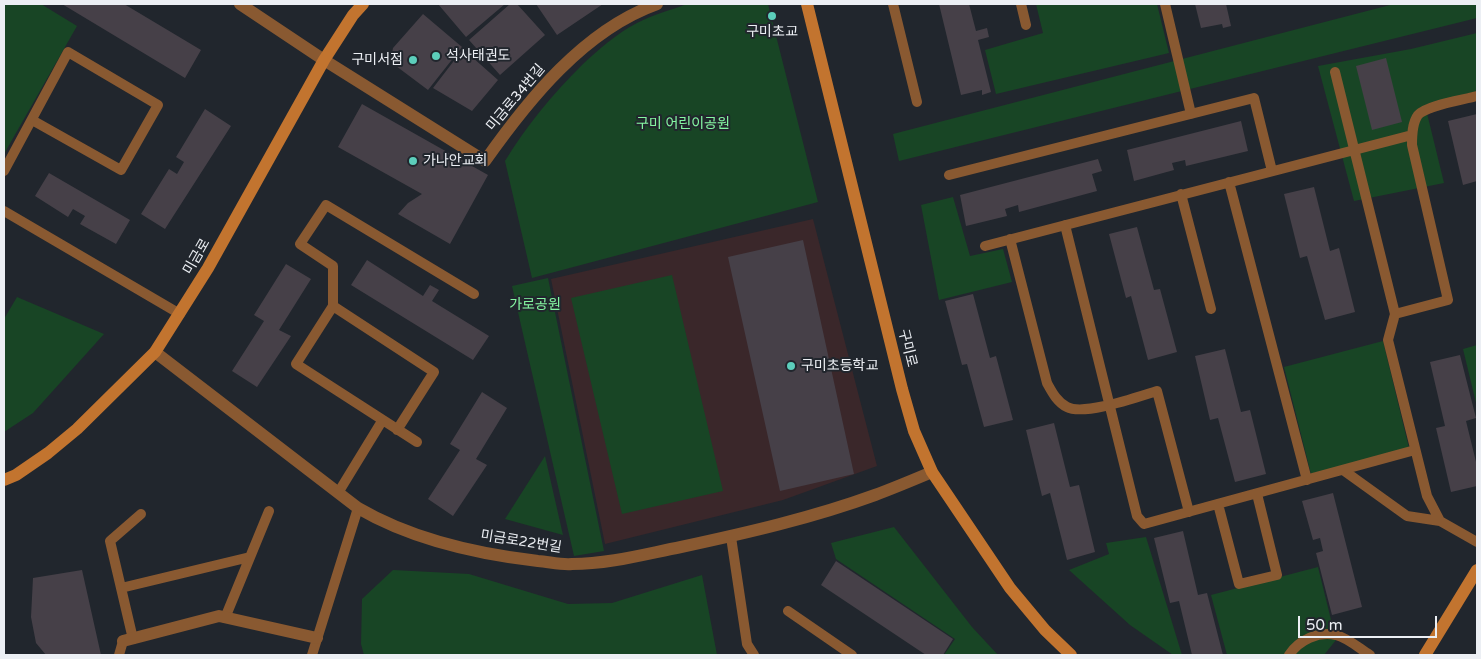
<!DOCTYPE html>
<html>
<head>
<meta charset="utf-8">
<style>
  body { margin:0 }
  #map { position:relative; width:1481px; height:659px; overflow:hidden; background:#21262d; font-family:"Varela Round",sans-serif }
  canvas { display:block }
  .frame { position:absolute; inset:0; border:5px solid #eceff4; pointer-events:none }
  .scale { position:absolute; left:1298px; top:616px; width:139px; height:22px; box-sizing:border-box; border:2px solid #eceff4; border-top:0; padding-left:6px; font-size:15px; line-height:18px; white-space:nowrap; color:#eceff4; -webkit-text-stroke:4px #21262d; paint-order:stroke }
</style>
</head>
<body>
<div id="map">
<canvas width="1481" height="659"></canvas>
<div class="frame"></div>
<div class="scale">50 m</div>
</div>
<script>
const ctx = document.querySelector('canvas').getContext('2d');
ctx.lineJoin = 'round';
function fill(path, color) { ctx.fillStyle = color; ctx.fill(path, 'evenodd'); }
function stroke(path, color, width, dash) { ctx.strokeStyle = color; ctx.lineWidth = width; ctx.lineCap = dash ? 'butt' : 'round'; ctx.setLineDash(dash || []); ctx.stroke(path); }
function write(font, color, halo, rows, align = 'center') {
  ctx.font = font + ' "Varela Round","Noto Sans KR",sans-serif'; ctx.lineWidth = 4; ctx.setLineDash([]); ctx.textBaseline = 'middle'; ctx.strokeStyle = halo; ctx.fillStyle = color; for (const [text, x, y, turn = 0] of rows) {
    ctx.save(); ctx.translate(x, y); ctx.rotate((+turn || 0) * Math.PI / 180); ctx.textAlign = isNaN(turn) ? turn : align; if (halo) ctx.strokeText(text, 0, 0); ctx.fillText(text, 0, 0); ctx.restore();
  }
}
const education = new Path2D(`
  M813,219l64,247 -94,34 -178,44 -54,-265z`);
const green = new Path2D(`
  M4,4h37l36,22 -73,128z
  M687,4h81l50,198 -286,76 -27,-117c22,-36 47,-66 77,-96 16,-15 34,-31 55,-42 15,-8 34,-13 50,-19z
  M1036,4h121l12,49 -173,41 -11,-44 58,-17z
  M1394,4h83v14l-578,143 -6,-27z
  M1477,33v58l-52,14 19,78 -90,18 -36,-135 93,-17z
  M953,197l17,59 33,-7 9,33 -73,18 -18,-95z
  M672,275l51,216 -101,23 -51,-216z
  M548,278l56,273 -30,5 -62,-270z
  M17,297l87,37 -71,79 -29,19v-113z
  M1383,341l26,107 -98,26 -27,-107z
  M1477,345v62l-14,-58z
  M545,456l18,79 -58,-16z
  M894,527l78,100 26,28h-54l11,-16 -119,-80 -5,-16z
  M1146,537l36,118h-9l-43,-30 -61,-55 40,-16 -3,-11z
  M1318,567l18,73 -12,15h-97l-16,-60z
  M393,570l76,4 99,30 44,-1 90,-28 15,80h-353l-3,-11 1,-45z`);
const building = new Path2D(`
  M62,4h62l77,46 -16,28z
  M438,4h67l-39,33z
  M510,4h7l28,31 -45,40 -31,-35z
  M536,4h67l-46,31z
  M939,4h30l7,27 11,-3 2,9 -11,3 13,52 -9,3v-5l-21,5z
  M1195,4h31l5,22 -8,2 -1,-4 -21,4z
  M423,14l39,33 -34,43 -36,-27 -1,-4 2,-11z
  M463,49l35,31 -26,31 -39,-23z
  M1386,58l16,64 -30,8 -16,-64z
  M362,104l126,71 -38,69 -52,-30 10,-11 14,-9 -84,-47z
  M205,109l26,17 -66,103 -24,-15 28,-45 8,5 7,-12 -8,-5z
  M1477,114v67l-14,4 -15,-64z
  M1241,121l7,30 -62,15 -1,-6 -13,3 2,7 -40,11 -7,-31z
  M1098,159l4,12 -10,3 5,17 -78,21 -1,-7 -13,4 2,7 -41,10 -6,-31z
  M49,173l81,47 -14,24 -36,-20 5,-8 -12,-7 -5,8 -33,-21z
  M1314,187l16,64 9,-3 16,64 -30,8 -18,-64 -7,2 -16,-64z
  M1137,227l17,63 6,-1 17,63 -29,8 -17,-64 -5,2 -17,-64z
  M803,240l51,234 -74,17 -52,-234z
  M367,260l56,36 7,-11 9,5 -7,11 57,35 -16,24 -122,-75z
  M286,264l25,15 -32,51 12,6 -34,51 -25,-16 32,-50 -10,-6z
  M973,294l17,64 6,-2 17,64 -29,7 -17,-63 -5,1 -17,-64z
  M1225,349l16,63 9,-2 16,64 -31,8 -17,-64 -8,2 -15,-64z
  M1460,355l16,63 -10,3 11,45v20l-26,6 -15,-64 9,-2 -15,-64z
  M482,392l25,16 -31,51 11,6 -34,51 -25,-17 32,-49 -10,-6z
  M1054,423l16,64 9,-2 16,67 -28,8 -17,-67 -8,3 -16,-66z
  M1333,493l29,114 -30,8 -16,-62 7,-2 -3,-13 -7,2 -11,-39z
  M1183,531l15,64 9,-2 16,62h-31l-13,-54 -9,2 -16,-65z
  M836,561l117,78 -10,16h-17l-105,-70z
  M82,570l19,85h-55l-10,-12 -5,-26 2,-39z`);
const lane = new Path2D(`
  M893,4l24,98
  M1021,4l5,21
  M1165,4l26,110
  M1335,72l60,242 -7,26 39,156 13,25 37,21
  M4,171l64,-119 90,53 -37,65 -89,-50
  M949,175l305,-77 18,73
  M1229,182l78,298
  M1181,194l30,115
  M4,211l176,103
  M1065,225l72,291 7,8 271,-74
  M1010,239l37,144c5,9 10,19 20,24 17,9 70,-10 90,-16l32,121
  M985,246l427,-111
  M333,306l-37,58 121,78
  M1395,314l53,-14 -36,-155c0,-9 0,-22 6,-30 9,-10 45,-15 59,-19
  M397,430l37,-58 -101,-66v-40l-33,-22 26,-39 148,89
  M1343,470l64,46 33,5
  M338,493l44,-72
  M1218,504l21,80 38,-9 -20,-81
  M731,537l16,107 7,11
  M121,588l129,-31
  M788,611l64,44
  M225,618l44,-107
  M133,639l-23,-98 31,-27
  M119,655l4,-14
  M312,655l46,-147
  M1289,655c10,-15 29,-24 47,-20 12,3 24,14 34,20`);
const street = new Path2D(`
  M240,4l84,56 161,101c43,-61 99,-131 172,-157
  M155,352l203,156c53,31 119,46 180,53 12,1 23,4 34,3 37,0 73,-10 109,-17 65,-14 131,-29 194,-52 19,-7 38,-15 57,-23
  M123,641l96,-25 98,22`);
const secondary = new Path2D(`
  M807,4l95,385 12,42 18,41 78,116 35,42 26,25
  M4,480l12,-5 32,-22 29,-24 78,-77 53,-84 116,-208 29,-45 10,-11
  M1425,655l52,-85`);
const markers = [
  [772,16,5,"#5ccebb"],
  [436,56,5,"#5ccebb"],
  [413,60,5,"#5ccebb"],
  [413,161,5,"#5ccebb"],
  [791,366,5,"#5ccebb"]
];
const poiNames = [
  ["구미초교",772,32,"center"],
  ["석사태권도",446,56],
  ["구미서점",403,60,"right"],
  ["가나안교회",423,161],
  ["구미초등학교",801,366]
];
const streetNames = [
  ["미금로34번길",516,98,-50],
  ["미금로",197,257,-60],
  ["구미로",907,348,76],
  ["미금로22번길",521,542,9]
];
const parkNames = [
  ["구미 어린이공원",683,124],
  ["가로공원",535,305]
];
fill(education, '#3a272a');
fill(green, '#184525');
fill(building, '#464048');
stroke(lane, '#895931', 10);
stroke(street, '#895931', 12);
stroke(secondary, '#c2742f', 12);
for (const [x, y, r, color] of markers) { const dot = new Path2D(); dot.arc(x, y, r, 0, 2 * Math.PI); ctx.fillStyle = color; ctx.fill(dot); stroke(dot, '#21262d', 2); }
write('14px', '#eceff4', '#21262d', poiNames, 'left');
write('14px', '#eceff4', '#21262d', streetNames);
write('14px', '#85f6a2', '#21262d', parkNames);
</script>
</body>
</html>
